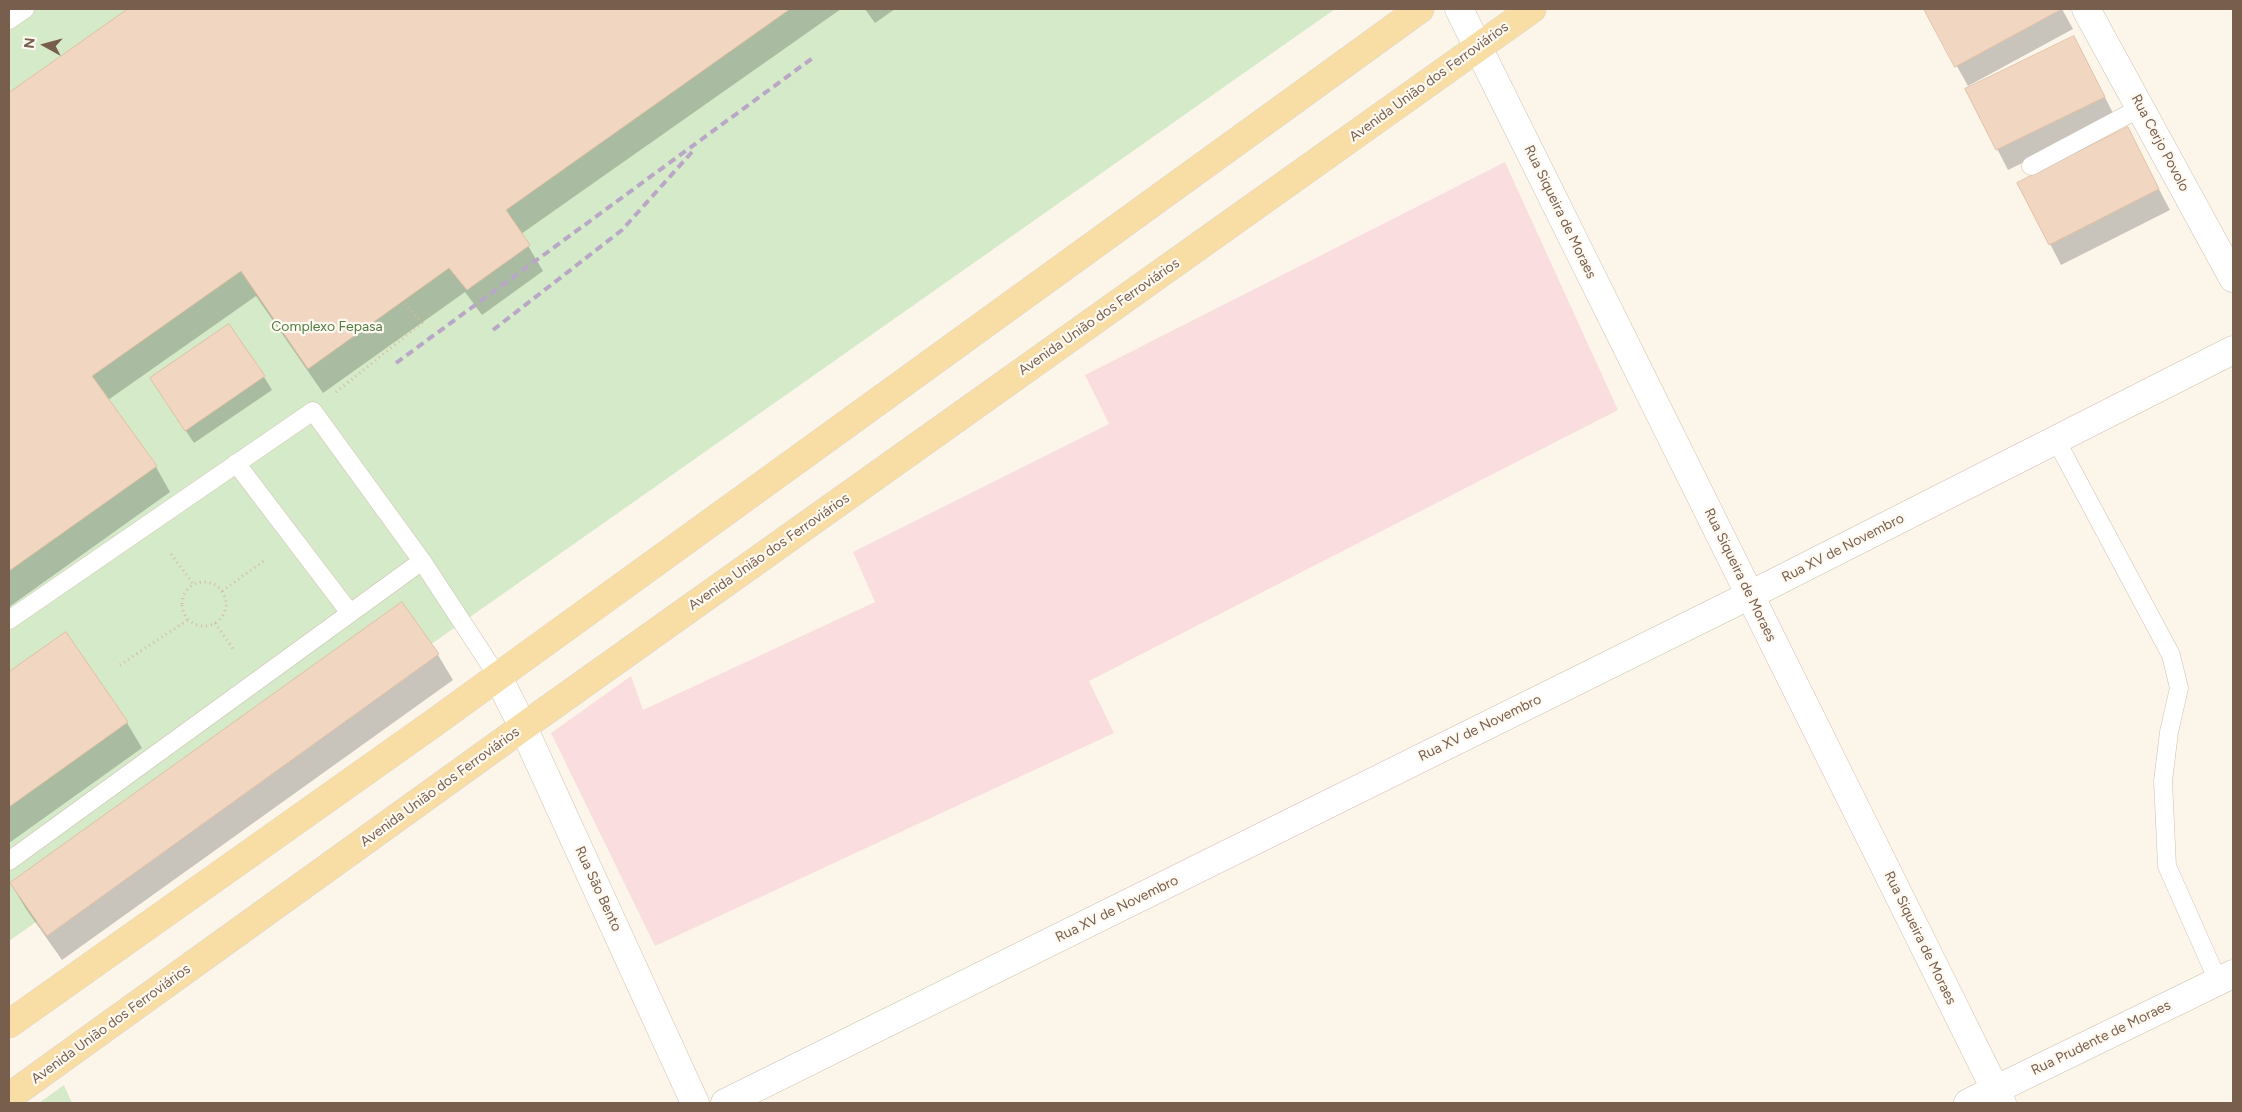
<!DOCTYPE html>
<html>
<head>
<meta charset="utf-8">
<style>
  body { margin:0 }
  #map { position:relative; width:2242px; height:1112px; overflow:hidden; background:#fcf6ea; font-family:Figtree,sans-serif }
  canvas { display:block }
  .frame { position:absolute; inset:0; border:10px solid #775e4d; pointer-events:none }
  .north { position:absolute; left:20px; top:20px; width:50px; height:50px; -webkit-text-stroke:4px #fffaf1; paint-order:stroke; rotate:277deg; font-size:14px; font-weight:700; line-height:20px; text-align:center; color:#775e4d }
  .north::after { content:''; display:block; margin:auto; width:18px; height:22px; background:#775e4d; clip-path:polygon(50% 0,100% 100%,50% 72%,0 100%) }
</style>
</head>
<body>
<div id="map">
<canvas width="2242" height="1112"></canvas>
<div class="frame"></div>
<div class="north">N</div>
</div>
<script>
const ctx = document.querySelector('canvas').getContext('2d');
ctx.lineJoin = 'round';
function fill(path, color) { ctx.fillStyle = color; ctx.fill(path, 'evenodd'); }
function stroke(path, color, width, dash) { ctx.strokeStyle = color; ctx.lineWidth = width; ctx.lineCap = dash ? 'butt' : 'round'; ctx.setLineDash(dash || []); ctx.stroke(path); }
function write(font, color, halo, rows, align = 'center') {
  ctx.font = font + ' Figtree,sans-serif'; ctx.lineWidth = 4.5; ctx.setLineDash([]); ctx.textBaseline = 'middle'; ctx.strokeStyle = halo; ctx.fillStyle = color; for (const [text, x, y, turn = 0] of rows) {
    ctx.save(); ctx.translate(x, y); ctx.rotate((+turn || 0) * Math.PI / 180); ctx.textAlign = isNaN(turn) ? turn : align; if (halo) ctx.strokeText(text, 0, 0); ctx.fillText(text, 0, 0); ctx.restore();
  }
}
const medical = new Path2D(`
  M1505,162l113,248 -529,271 25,52 -459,213 -104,-213 80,-57 12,34 232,-108 -22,-50 256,-128 -24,-49z`);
const green = new Path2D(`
  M9,9h1326l-1326,932z
  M64,1085l8,18h-33z`);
const shadow = new Path2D(`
  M131,9h710l-320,225 22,37 -61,44 -17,-23 -142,101 -67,-97 -148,104 48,67 14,25 -161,115v-512z
  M865,9h30l-20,14z
  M1925,9h137l11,20 -105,57z
  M2074,37l41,80 -107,53 -41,-80z
  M2127,129l43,81 -109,55 -42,-81z
  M264,377l8,13 -78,53 -34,-51z
  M402,604l36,51 15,25 -391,280 -36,-51 -15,-25z
  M66,634l61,89 15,25 -133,95v-170z`);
const building = new Path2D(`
  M128,9h662l-284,201 24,35 -63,45 -18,-22 -141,101 -67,-98 -149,105 65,90 -148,105v-478z
  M1924,9h138l-107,58z
  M2074,36l31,61 -109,53 -31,-61z
  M2128,127l31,62 -110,56 -32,-62z
  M229,324l36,52 -80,55 -35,-53z
  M402,602l37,52 -392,282 -37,-53z
  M66,632l62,90 -119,85v-135z`);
const path = new Path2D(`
  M336,392l86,-69 -19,-22
  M171,554l23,31
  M182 604a22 22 0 1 1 44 0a22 22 0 1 1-44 0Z
  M222,591l43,-31
  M215,623l19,27
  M120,665l69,-46`);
const lane = new Path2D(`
  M9,20l16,-11
  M2031,166l111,-59
  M2056,440l115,215 8,33 -10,44 -6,49 4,85 51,115
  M236,463l114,150
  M9,620l304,-209 109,150 76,116
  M9,861l413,-300`);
const street = new Path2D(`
  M2086,9l147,269
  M725,1103l1025,-508 483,-245
  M1968,1103l265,-129`);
const secondary = new Path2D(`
  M1459,9l543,1094
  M498,677l25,50 172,376`);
const primary = new Path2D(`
  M9,1024l422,-299 989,-716
  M9,1097l514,-370 1009,-718`);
const rail = new Path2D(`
  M493,330l129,-100 70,-78
  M396,363l418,-306`);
const streetNames = [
  ["Avenida União dos Ferroviários",1429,82,-36],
  ["Rua Cerjo Povolo",2160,143,62],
  ["Rua Siqueira de Moraes",1560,212,64],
  ["Avenida União dos Ferroviários",1099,317,-35],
  ["Rua XV de Novembro",1843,548,-27],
  ["Avenida União dos Ferroviários",769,552,-35],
  ["Rua Siqueira de Moraes",1740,575,64],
  ["Rua XV de Novembro",1480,728,-26],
  ["Avenida União dos Ferroviários",440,787,-36],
  ["Rua São Bento",598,889,65],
  ["Rua XV de Novembro",1117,909,-26],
  ["Rua Siqueira de Moraes",1920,938,64],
  ["Avenida União dos Ferroviários",111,1024,-36],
  ["Rua Prudente de Moraes",2101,1038,-26]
];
const parkNames = [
  ["Complexo Fepasa",327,327]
];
fill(medical, '#fadddf');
fill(green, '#d4eac8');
fill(shadow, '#0003');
fill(building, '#f1d7c2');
stroke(building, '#e3bfa3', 1);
stroke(lane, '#cebfaf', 19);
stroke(street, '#cebfaf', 29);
stroke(secondary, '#d4c1af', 29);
stroke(primary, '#dcd5d1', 29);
stroke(path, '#d6bba5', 3, [1, 4]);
stroke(lane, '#fff', 18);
stroke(street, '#fff', 28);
stroke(secondary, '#fff', 28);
stroke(primary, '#f8dea5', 28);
stroke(rail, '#baa7c7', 4, [8, 5]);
write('14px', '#775e4d', '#fffaf1', streetNames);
write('14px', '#537c45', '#fffaf1', parkNames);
</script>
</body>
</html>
